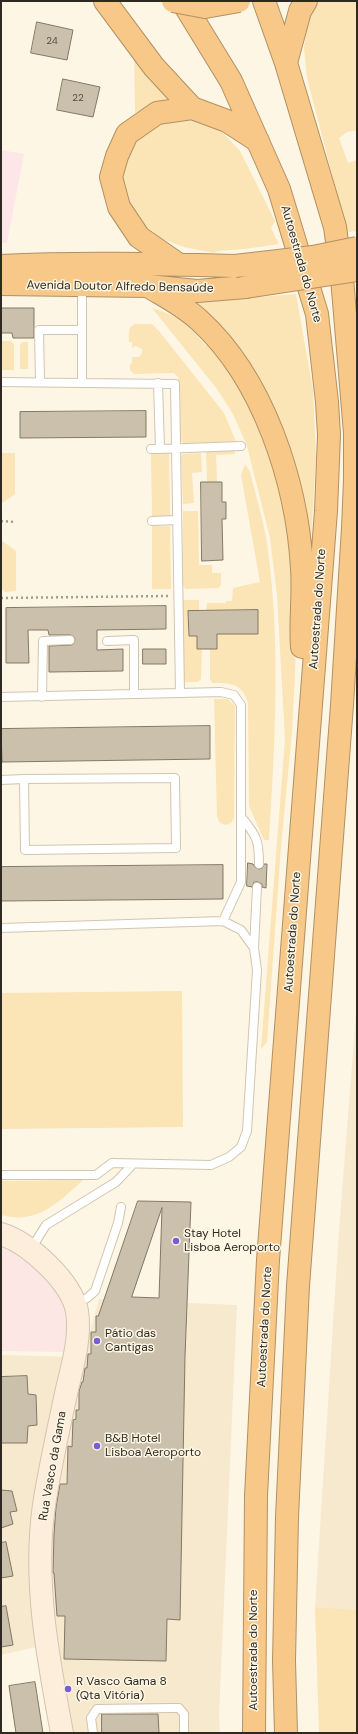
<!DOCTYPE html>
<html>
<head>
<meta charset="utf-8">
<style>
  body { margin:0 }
  #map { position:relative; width:358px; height:1734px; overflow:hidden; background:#fef6e4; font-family:"DM Sans",sans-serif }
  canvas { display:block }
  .frame { position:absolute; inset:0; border:2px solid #2e2a22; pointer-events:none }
</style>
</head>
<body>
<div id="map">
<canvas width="358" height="1734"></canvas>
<div class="frame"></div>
</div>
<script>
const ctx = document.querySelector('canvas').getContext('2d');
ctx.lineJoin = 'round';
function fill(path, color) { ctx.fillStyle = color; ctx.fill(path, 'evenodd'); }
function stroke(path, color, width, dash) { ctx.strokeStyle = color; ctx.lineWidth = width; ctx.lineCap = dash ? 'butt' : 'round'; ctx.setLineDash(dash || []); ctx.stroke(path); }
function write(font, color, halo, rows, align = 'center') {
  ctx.font = font + ' "DM Sans",sans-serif'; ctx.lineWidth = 3; ctx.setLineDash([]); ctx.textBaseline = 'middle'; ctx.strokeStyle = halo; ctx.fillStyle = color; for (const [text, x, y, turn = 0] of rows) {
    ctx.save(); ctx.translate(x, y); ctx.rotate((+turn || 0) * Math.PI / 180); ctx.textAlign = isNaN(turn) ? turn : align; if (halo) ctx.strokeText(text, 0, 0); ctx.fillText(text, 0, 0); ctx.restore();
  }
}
const commercial = new Path2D(`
  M1,1244l8,3 39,32 15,21 5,13 -4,39 -63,-1z`);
const built = new Path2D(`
  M357,1001v609l-42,-3 24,-377z
  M99,1299l138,6 -18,411 1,17h-149l-17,-90 -53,12v-300l82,2z`);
const education = new Path2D(`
  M1,150l23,4 -17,89h-6z`);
const green = new Path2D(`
  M318,1h39v129l-10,2 -8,6 9,25 9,-3v71l-10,1 -40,-154 -3,-30 4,-28z
  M134,51l43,47 -22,4 -20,11z
  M167,118h31l22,12 20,21 35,70 -4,7 8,16 -35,5 -26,2 -4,2 -30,-6 -22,-8 -17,-13 -14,-18 -9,-20 2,-25 10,-24z
  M296,294l17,96 3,67 -8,133 -3,-37 -70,-203 -40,-48z
  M152,308c28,9 36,15 54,38l6,-2 44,68 28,81 13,95 -2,86 -3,58 -11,115 -14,195 -6,7 24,-310 -8,-144 -7,-57 -23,-92 -14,-32 -16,-25z
  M136,324h16l7,7 65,82 13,31 -54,-1 -3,-4 -2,-62 -4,-4 -40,1 -4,-4v-6l2,-1v-6h7l3,-4v-4l-7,-3 -3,2v-6h-3c0,-8 -2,-16 7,-18z
  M1,341h10l3,3v26h-13z
  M22,342h6v27h-8v-24z
  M235,450v4l-19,1 1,27h-10l-1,-31z
  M169,452l1,65h-18l-1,-64z
  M1,453h14v41l-14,10z
  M201,453l1,19 -10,1 2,30 -11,1 -2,-47 2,-3z
  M245,464l5,8c6,24 13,47 17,71 14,99 8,198 2,297h-5l-15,-34 -1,-103c-6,-20 -17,-20 -36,-20l-2,-4v-30l7,-15h41v-23h-52l1,-8h19v-2h6l1,-13 27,-6 -19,-107z
  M183,511h15l1,54h13v8h9v12l-3,3 -32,1 -3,-3z
  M152,526h18l1,63h-19z
  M1,540l15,11v40l-11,1 -4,-4z
  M181,600h18v11l-11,1v24h9v13h5l-1,30 -3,3h-14l-2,-3z
  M214,699h14l7,7 -1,112 -3,5 -5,2 -6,-2 -3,-6z
  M182,991l1,136 -182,2v-136z
  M83,1180c-24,22 -46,45 -82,35v-34z
  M315,1607l42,3v123h-38z`);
const building = new Path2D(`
  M37,22l36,8 -6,30 -36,-7z
  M63,79l37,8 -7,30 -36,-7z
  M1,308h33v30h-21l-1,-5h-11z
  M146,411v26l-126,1v-26z
  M201,482h21v20h4v17h-4l1,41 -21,1z
  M166,606v23l-69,1v20l26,-1v22l-74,1v-26l22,-1 2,-1 2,-4 -1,-3 -4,-2h-21l-1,-5h-20l1,33h-23v-55z
  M258,610v24h-41v15h-20v-13h-8l-1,-25z
  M143,649h23v15h-23z
  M210,726v33l-208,3 -1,-33z
  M248,863l5,1 2,3 4,2 3,-1 2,-4h3l-1,24 -4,-1v-3l-4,-2h-4l-2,5 -5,-1z
  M223,865v34l-222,2v-34z
  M138,1201l53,1 -6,154 -5,264 -13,-1 -1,42 -102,-2 1,-43h-8l-3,-43h-1l1,-39 2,-27 4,-23h7l1,-38 4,1 1,-27 3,-1v-9h3v-19l3,-9h1l2,-14h2l1,-14h3v-22h5v-16h2zM162,1208l-3,90 -27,-1z
  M27,1376l1,18 8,1 1,30 -9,1 -1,17h-26v-66z
  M1,1490l11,1 5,20 -7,1 3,12 -12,4z
  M6,1542l7,34 -12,2v-35z
  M6,1606l7,39 -12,2v-40z
  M35,1682l8,51h-27l-7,-47z
  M102,1714h56l1,19h-57z`);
const path = new Path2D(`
  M1,521l15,1
  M1,598l167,-2`);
const lane = new Path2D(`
  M1,382l81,1v-98
  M40,382l-1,-52h43
  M82,383l93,1 5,309 41,-1 13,3 7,10v177l-18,39
  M158,383l2,66 81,-3
  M151,449h9
  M152,521l25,-1
  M107,641l27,-1v54
  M1,697l179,-4
  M42,697l1,-56 27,-1
  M1,780l23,-1 151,-1 1,70 -151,2 -1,-71
  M242,818c15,18 17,23 17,46
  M1,928l222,-7 18,9 13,18 3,22 -10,161 -6,16 -12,10 -18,8 -99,-2 -16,12h-95
  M254,948l3,-61
  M31,1249l15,-24 70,-43 17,-18
  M75,1304l12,-6 8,-7 23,-68 3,-16
  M93,1733l-2,-15 6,-9 76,-1h6l5,6v19`);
const secondary = new Path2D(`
  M1,1234c28,9 70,47 76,77 4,26 -4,53 -10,78 -8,38 -17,77 -23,116 -11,76 4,153 18,228`);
const highway = new Path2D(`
  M105,1l49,66 38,41 35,13 31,20
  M182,1l49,80 48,108 38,125 10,88 2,33 -3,76 -58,749 -12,236 -2,237
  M264,1l22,62 49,164 7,51 13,155v47l-2,48 -11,177 -44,581 -11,231 -3,144 2,72
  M286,63l14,-52 6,-10
  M178,264l-39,-27 -20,-30 -8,-30 6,-21 10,-22 30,-21 35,-5
  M1,266c78,-4 156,-2 234,0
  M1,284l147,2 49,5 49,-4
  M148,286c18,11 36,20 51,34 65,59 98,163 103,248 2,27 -2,53 0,79`);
const highwayBridge = new Path2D(`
  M173,1l32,6 34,-6
  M235,266l78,-9 44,-9
  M246,287l111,-17`);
const markers = [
  [176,1241,4,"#775ed8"],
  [97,1341,4,"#775ed8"],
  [97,1446,4,"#775ed8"],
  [68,1689,4,"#775ed8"]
];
const numberNames = [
  ["24",52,41],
  ["22",78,98]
];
const streetNames = [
  ["Autoestrada do Norte",301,264,74],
  ["Avenida Doutor Alfredo Bensaúde",120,287,1],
  ["Autoestrada do Norte",318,609,-86],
  ["Autoestrada do Norte",293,932,-86],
  ["Autoestrada do Norte",265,1327,-87],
  ["Rua Vasco da Gama",53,1466,-80],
  ["Autoestrada do Norte",254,1650,-90]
];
const poiNames = [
  ["Stay Hotel",184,1234],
  ["Lisboa Aeroporto",184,1248],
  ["Pátio das",105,1334],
  ["Cantigas",105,1348],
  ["B&B Hotel",105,1439],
  ["Lisboa Aeroporto",105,1453],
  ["R Vasco Gama 8",76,1682],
  ["(Qta Vitória)",76,1696]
];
fill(commercial, '#fde7e4');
fill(built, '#f7e9cd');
fill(education, '#fce6e8');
fill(green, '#fbe4b5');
fill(building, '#cac0ac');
stroke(building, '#827865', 1);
stroke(lane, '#d0c5b1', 10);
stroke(secondary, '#d0c5b1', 24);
stroke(highway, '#b19164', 24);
stroke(path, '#a49e90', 2.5, [2, 3]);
stroke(lane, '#fff', 8);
stroke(secondary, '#fdeedb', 22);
stroke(highway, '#f7c887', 22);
stroke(highwayBridge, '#b19164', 24, []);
stroke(highwayBridge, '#f7c887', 22);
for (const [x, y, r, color] of markers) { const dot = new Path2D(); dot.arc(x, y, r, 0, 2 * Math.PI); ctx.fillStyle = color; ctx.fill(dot); stroke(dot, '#fef6e4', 1.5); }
write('10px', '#555044', null, numberNames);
write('12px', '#2e2a22', '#fef6e4', streetNames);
write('12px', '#2e2a22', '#fef6e4', poiNames, 'left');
</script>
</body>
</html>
